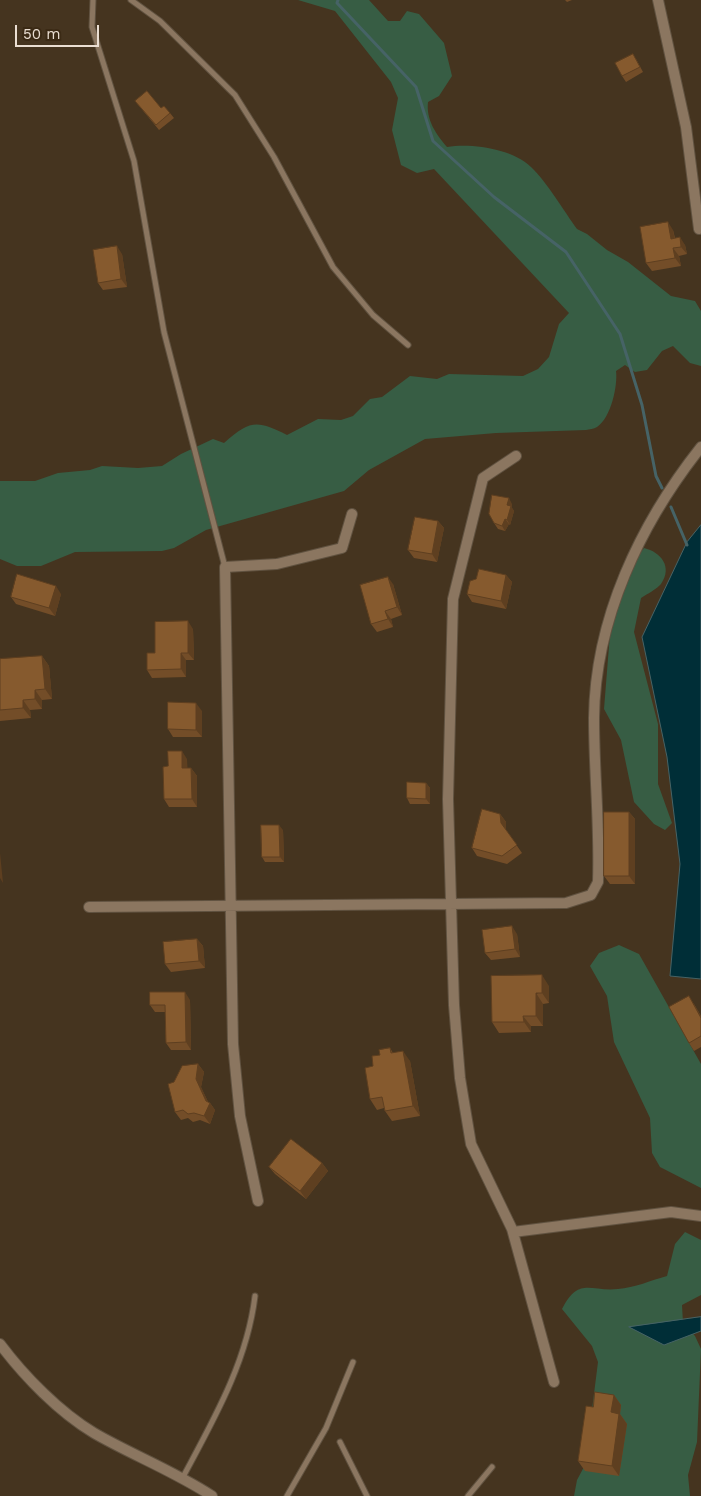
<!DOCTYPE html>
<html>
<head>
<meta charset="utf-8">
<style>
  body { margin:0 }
  #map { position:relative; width:701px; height:1496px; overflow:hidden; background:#45341f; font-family:"Work Sans",sans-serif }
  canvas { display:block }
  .scale { position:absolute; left:15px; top:25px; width:84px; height:22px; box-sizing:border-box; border:2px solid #eaded2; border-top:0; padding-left:6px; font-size:15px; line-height:18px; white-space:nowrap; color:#eaded2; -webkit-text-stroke:4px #3b2a15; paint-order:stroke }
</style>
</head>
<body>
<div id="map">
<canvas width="701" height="1496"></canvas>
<div class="scale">50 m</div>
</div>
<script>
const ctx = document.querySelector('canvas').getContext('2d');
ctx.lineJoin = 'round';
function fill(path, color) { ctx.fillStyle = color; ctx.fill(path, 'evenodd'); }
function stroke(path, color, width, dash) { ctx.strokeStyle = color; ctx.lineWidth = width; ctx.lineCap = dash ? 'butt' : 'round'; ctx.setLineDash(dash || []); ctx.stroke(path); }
const green = new Path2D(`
  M298,0h71l19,21h12l7,-10 12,3 25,29 8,33 -13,20 -11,6c-2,18 8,32 19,45 26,-4 65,2 84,20 16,15 33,44 46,62l10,5 20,16 21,12 43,34 24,5 6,10v55l-11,-3 -17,-17 -11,5 -15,19 -12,2 -10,-7 -9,6c2,14 -5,47 -19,56 -3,2 -8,2 -11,3l-90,3 -71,6 -56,31 -25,21 -138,39 -32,18 -12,3 -87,1 -34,14h-24l-17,-7v-78h35l23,-8 32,-3 12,-4 36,2 24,-2 19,-12 32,-15 11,4c26,-23 33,-23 63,-8l31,-16 23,1 12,-4 17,-17 12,-2 28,-21 27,3 12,-5 74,2 15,-7 11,-12 10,-33 10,-11 -135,-144 -17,4 -16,-8 -9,-35 6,-32 -7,-16 -56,-71z
  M644,548c17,4 29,19 17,36 -4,5 -14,10 -20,14l-7,34 24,92v60l14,39 -7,7 -11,-6 -20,-22 -13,-62 -17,-31 7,-88 20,-56z
  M619,945l20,9 62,110v124l-41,-21 -8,-14 -2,-35 -36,-76 -7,-46 -17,-30 9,-13z
  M685,1232l16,8v55l-19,10 1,18 12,13 6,13 -4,93 -9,33 2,21h-116l3,-16 8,-15 13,-103 -6,-16 -30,-37c17,-33 28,-17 56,-20 16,-1 34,-9 49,-13l8,-32z`);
const water = new Path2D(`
  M701,525v454l-31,-3 10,-112 -13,-107 -25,-120 45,-95z
  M701,1317v14l-37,14 -35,-18z`);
const stream = new Path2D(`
  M338,0l-1,3 79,84 17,54 61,56 72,55 54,82 22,71 14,71 6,12
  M671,507l16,38`);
const service = new Path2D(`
  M93,0l-1,27 42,134 30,171 61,235
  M131,0l29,21 75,74 39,62 59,110 40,48 35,30
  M340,1442l27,54
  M183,1477c31,-58 64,-115 72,-181
  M287,1496l39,-68 27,-66
  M468,1496l24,-29`);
const minor = new Path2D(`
  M658,0l28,127 13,102
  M516,456l-33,22 -30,121 -5,200 6,206 6,73 11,66 41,85 42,153
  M89,907l477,-4 25,-8 7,-13c2,-55 -4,-109 -4,-164 1,-99 46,-194 107,-271
  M258,1201l-18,-85 -7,-72 -8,-477 52,-3 65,-16 10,-34
  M513,1232l158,-20 30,4
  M0,1344c24,32 59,68 94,89 38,22 80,38 118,63`);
const wall = new Path2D(`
  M565,0h7l-5,2z
  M636,59l7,13 -17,10 -4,-6z
  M135,101l35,12 4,5 -15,12z
  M673,230l2,8 10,7 2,9 -8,2 2,10 -29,5 -6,-8z
  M122,254l5,33 -24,3 -5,-7z
  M512,504v4l2,3 -4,14 -1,-1 -4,7 -7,-2 -4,-6z
  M438,521l6,7 -7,34 -23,-4 -6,-8z
  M506,575l6,7 -6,27 -34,-7 -5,-8z
  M393,584l9,31 -11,4 2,8 -16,5 -6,-8z
  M61,594l-6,22 -39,-12 -5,-7z
  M193,629l1,31h-8v17l-34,1 -5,-8 8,-17z
  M42,656l7,10 3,33 -10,1v9l-12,1 1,8 -31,3v-62z
  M202,711v26h-29l-5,-8z
  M187,759v9h4l6,8v31h-28l-5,-8 4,-33z
  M426,783l4,5v16h-20l-3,-6z
  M629,812l6,7v65h-25l-6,-8z
  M500,814l6,8v8l16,23 -15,11 -30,-8 -5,-8z
  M283,830l1,32h-19l-3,-5z
  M517,934l3,23 -29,3 -6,-7z
  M197,939l6,7 2,22 -34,4 -6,-8z
  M549,986v17l-6,1v22h-12v6l-32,1 -7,-11z
  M190,1000l1,50h-20l-5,-7 -1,-31h-10l-5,-7z
  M694,1004l7,12v31l-7,4 -5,-8z
  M390,1048l3,5 17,8 10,55 -28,5 -7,-10 -1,-3 -7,2 -7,-11 3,-33 7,-11z
  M198,1064l6,8 -3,15 7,15 2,1 5,7 -5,14 -10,-4 -7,2 -5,-4 -7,2 -6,-8 -1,-30z
  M322,1163l6,8 -22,28 -31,-25 -6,-7z
  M614,1395l7,10 -1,9 7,10 -8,52 -34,-5 -7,-10 15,-54z`);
const shadedWall = new Path2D(`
  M668,222l5,8 3,17 -5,-8z
  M680,237l5,8 2,9 -6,-7z
  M117,246l5,8 5,33 -6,-8z
  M673,248l6,8 2,10 -6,-8z
  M509,498l3,6v4l2,3 -4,14 -3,-5v-15z
  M505,519l4,5 -4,7 -3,-5z
  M438,521l6,7 -7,34 -5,-8z
  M506,575l6,7 -6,27 -5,-8z
  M388,577l5,7 9,31 -5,-8z
  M56,586l5,8 -6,22 -6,-8z
  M385,611l6,8 2,8 -5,-8z
  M188,621l5,8 1,31 -6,-7z
  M181,653l5,7v17l-5,-8z
  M42,656l7,10 3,33 -7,-10z
  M35,690l7,10v9l-7,-10z
  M23,700l7,10 1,8 -8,-10z
  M196,703l6,8v26l-6,-7z
  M182,751l5,8 1,17 -6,-8z
  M191,768l6,8v31l-5,-8z
  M426,783l4,5v16l-4,-5z
  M629,812l6,7v65l-6,-8z
  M500,814l6,8v9l-5,-8z
  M279,825l4,5 1,32 -4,-5z
  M0,853l3,30 -3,-5z
  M512,926l5,8 3,23 -5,-8z
  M197,939l6,7 2,22 -6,-7z
  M542,975l7,11v17l-7,-10z
  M185,992l5,8 1,50 -5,-8z
  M536,993l7,11v22l-7,-10z
  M689,996l5,8 7,12v2z
  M523,1016l8,10v6l-7,-10z
  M403,1051l7,10 10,55 -7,-10z
  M198,1064l6,8 -3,15 8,17 1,-1 5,7 -5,14 -6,-8 2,-15 -10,-22z
  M322,1163l6,8 -22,28 -6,-8z
  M614,1395l7,10 -1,9 7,10 -8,52 -7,-10 -1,-54z`);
const building = new Path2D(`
  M633,54l7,13 -18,9 -7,-13z
  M147,91l14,17 3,-2 6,7 -14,12 -21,-24z
  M668,222l3,17 9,-2 1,10 -8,1 2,10 -29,5 -6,-36z
  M117,246l4,33 -23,4 -5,-33z
  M492,495l17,3 -2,7 4,1 -4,14 -2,-1 -3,7 -8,-3 -5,-9z
  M415,517l23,4 -6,33 -24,-4z
  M479,569l27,6 -5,26 -34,-7 3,-13 6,-2z
  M17,574l39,12 -7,22 -38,-11z
  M388,577l9,30 -12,4 3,8 -17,5 -11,-39z
  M188,621v32h-7v16l-34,1v-17h8v-31z
  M42,656l3,33 -10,1v9l-12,1v8l-23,2v-51z
  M168,702l28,1v27l-28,-1z
  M168,751h14v17h9l1,31h-28l-1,-32 5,-1z
  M407,782l19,1v16l-19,-1z
  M482,809l18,5 1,9 16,22 -15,11 -30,-8z
  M604,812h25v64h-25z
  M261,825h18l1,32h-18z
  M512,926l3,23 -30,4 -3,-23z
  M197,939l2,22 -34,3 -2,-22z
  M542,975v18h-6v23h-13l1,6h-32l-1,-46z
  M150,992h35l1,50 -20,1 -1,-38h-15z
  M689,996l12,22v18l-12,7 -20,-36z
  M390,1048l1,5 12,-2 10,55 -28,5 -3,-14 -12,2 -5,-31 8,-2 -1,-10 8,-1 -1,-5z
  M198,1064l-2,15 10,22 4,2 -6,13 -10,-3 -6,1 -5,-4 -8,2 -7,-28 6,-2 8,-16z
  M291,1139l31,24 -22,28 -31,-24z
  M595,1392l19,3 -3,17 8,2 -7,52 -34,-5 8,-55 7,1z`);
fill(green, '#375d44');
fill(water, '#002e37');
stroke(water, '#466366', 1);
stroke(stream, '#466366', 3);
stroke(service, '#605240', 7);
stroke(minor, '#605240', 12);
stroke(service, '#8b7660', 5);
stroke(minor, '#8b7660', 10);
fill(wall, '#734d28');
fill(shadedWall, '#5e3f20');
fill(building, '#865a2e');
stroke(building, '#5e3f20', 1);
</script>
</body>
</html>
